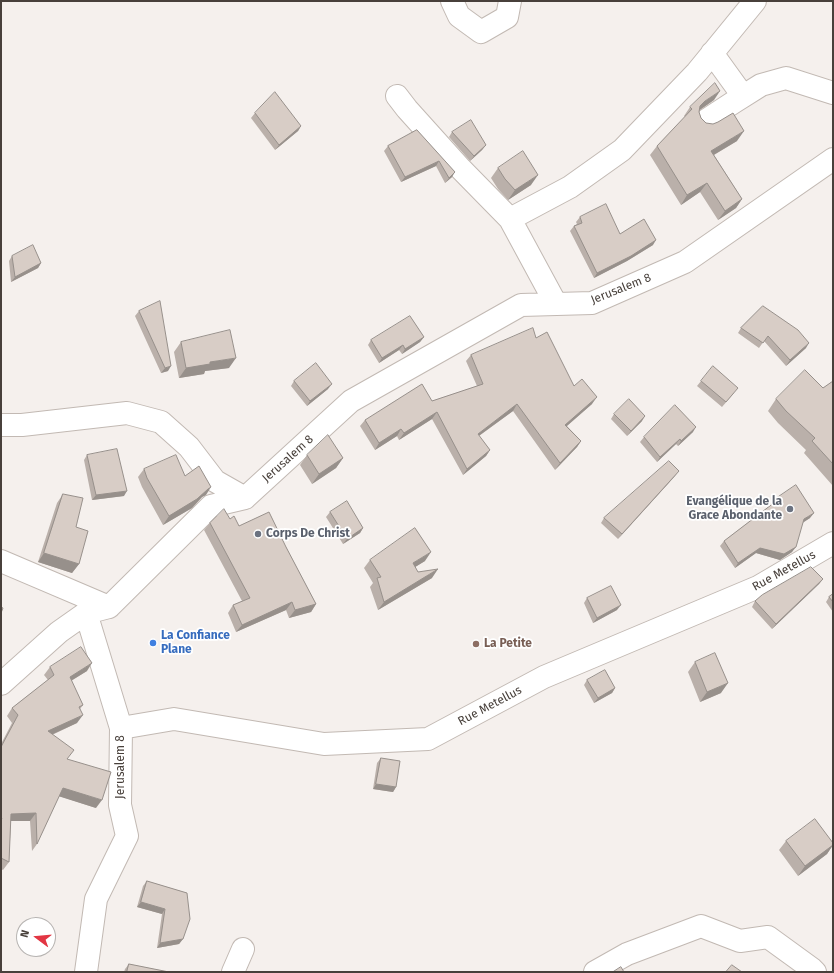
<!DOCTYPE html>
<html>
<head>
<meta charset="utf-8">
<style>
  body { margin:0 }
  #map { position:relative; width:834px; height:973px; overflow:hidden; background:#f5f0ed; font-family:"Fira Sans",sans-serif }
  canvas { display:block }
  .frame { position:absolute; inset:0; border:2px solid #48403b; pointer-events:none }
  .north { position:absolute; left:16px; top:917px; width:40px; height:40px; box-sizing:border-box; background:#fff; border:1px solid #b6b3b1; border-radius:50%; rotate:286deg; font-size:11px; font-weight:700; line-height:16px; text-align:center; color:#48403b }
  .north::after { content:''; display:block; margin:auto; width:14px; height:18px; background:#e23643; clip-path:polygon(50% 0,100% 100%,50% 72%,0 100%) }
</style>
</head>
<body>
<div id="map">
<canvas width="834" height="973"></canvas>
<div class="frame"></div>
<div class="north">N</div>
</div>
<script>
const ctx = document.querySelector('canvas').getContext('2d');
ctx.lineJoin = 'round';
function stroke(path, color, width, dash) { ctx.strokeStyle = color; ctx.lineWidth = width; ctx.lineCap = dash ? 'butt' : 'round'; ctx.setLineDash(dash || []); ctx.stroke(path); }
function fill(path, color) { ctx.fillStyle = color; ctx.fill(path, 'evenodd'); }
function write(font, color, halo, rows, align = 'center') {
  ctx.font = font + ' "Fira Sans",sans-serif'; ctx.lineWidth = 3.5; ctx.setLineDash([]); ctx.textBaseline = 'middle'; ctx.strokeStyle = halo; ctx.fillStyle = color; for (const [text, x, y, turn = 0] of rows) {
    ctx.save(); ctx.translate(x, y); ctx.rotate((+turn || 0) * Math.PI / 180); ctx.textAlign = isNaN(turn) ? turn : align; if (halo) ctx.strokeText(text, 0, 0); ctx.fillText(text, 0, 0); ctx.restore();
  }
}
const street = new Path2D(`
  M452,1l7,15 22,16 26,-15 3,-16
  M712,53l31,43
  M397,96l10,13 54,60 49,50 46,85
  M705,121l29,-19 27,-17 25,-7 47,15
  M510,219l60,-32 52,-37 75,-78 58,-71
  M1,425h21l105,-12 34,9 28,25 26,34 30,17
  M1,561l108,46
  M1,684l58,-52 27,-19
  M121,728l53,-9 150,25 104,-5 116,-62 214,-90 75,-44
  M86,972l10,-73 31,-63 -7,-31 1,-77 -35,-115 23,-6 102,-101 34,-8 106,-97 170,-96 71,-2 93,-41 148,-103
  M233,972l10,-23
  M595,972l32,-18 74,-28 39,15 28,-4 44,32 3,3`);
const wall = new Path2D(`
  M714,100l-14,10 -1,2 2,6 5,5 31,18 -23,14 28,44 -6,9 -18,12 -18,-28 -19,13 -31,-50 7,-9 28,-29 -1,-1 6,-9z
  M255,113l46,13 -3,5 -23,19 -24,-32z
  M417,130l35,47 -7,6 -9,-17 -35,16 -17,-31 4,-5z
  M452,132l34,13 -4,5 -12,11 -21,-24z
  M498,168l33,17 -23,15 -10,-11 -7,-11z
  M580,217l40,17 33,11 -26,16 -33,17 -24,-47 4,-5 3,-2 -1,-2z
  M12,256l29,7 -3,5 -27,14 -2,-21z
  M763,306l43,42 -20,18 -22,-25 -5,7 -21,-15 3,-5z
  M139,311l29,60 -7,2 -26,-57z
  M424,337l-4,5 -18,12 -3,-4 -20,13 -11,-18 3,-5z
  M536,338l38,48 18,18 -25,22 14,15 -4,6 -22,23 -42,-59 -34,25 11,14 -4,6 -23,19 -31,-56 -33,21 -2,-4 -22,14 -15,-24 5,-6 67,-19 45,-15 -11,-25 5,-6z
  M181,342l48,26 -24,3 -1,3 -25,4 -5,-26z
  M294,381l34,8 -21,17 -16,-20z
  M701,381l33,12 -12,14 -25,-21z
  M833,381v105l-29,-33 2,-3 -28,-27 -10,-12 8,-12 47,-11z
  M614,414l28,7 -15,15 -16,-17z
  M693,432l-15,14 -2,-2 -19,18 -17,-20 4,-5z
  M87,455l37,41 -32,4 -8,-40z
  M307,455l36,3 -7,10 -24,16 -12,-19z
  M144,469l41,7 21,19 -4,2 -10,11 -29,17 -21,-38 -4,-10z
  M675,476l-57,63 -17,-16 3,-5z
  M63,494l13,33 3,37 -7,9 -34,-11 19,-59z
  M774,500l36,18 -7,4 -11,30 -12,8 -24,-7 -21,15 -15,-22 4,-5 47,-36z
  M330,512l33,16 -3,5 -17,11 -17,-27z
  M230,519l9,7 47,21 30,57 -5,8 -22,6 -3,-8 -50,22 -8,-19 5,-8 9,-4 -38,-71 6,-7z
  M370,560l55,1 -10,6 3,5 14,6 -54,32 -8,-23 3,-4 -9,-15z
  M823,579l-4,5 -47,45 -20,-22 3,-6z
  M833,594v18l-7,-10 3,-5z
  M587,598l30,12 -24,13 -9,-20z
  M695,662l26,31 -21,9 -12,-30z
  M50,667l37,4 -16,10 12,24 -3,4 -3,14 -25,12 44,73 -37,-12 -22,48 -5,7 -2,-30h-19l-2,41 -6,8 -2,-1v-125l11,-21 -5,-7 5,-8 36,-28 -4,-5z
  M587,680l28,8 -3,5 -18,10 -10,-18z
  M381,758l15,29 -3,5 -20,-3 4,-26z
  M786,841l47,2v2l-6,9 -29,22 -19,-26z
  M147,881l40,12 -4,46 -4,5 -22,4 5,-34 -25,-7 6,-21z
  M129,964l40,8h-45l1,-3z`);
const shadedWall = new Path2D(`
  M720,91l-6,9 -16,11 2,-5 5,-5z
  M301,126l-3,5 -23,19 4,-5z
  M744,131l-7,10 -32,19 6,-9z
  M486,145l-4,5 -12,11 4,-5z
  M439,161l-3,5 -35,16 4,-5z
  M455,172l-3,5 -7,6 4,-5z
  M538,175l-7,10 -23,15 7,-10z
  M707,183l-7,9 -19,13 6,-10z
  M742,199l-6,9 -18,12 7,-9z
  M656,240l-3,5 -26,16 -33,17 3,-5z
  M41,263l-3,5 -27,14 4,-5z
  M424,337l-4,5 -18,12 3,-5z
  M809,343l-3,5 -20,18 4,-6z
  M403,345l-4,5 -20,13 3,-5z
  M236,358l-7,10 -24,3 -1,3 -25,4 7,-10 24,-6z
  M171,366l-3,5 -7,2 4,-5z
  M332,384l-4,5 -21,17 3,-5z
  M597,397l-5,7 -31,27 4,-6z
  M517,404l-4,7 -40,29 5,-6z
  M437,412l-5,7 -33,21 5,-7z
  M645,416l-3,5 -15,15 4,-5z
  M696,427l-3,5 -15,14 3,-5z
  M401,429l-4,7 -22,14 4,-7z
  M680,439l-4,5 -19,18 3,-5z
  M581,441l-4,6 -22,23 5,-7z
  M490,450l-4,6 -23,19 4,-6z
  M343,458l-7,10 -24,16 7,-10z
  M679,471l-4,5 -57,63 4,-5z
  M211,487l-5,8 -4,2 -10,11 -29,17 6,-9z
  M127,491l-3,5 -32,4 4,-5z
  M814,513l-4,5 -9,6 3,-5z
  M363,528l-3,5 -17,11 4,-5z
  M796,547l-4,5 -12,8 -24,-7 -21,15 3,-5 22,-15z
  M431,552l-6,9 -18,11 6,-9z
  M44,553l35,11 -7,9 -34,-11z
  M438,569l-6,9 -54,32 6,-8z
  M823,579l-4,5 -47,45 4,-5z
  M292,602l-6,8 -50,22 6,-7z
  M316,604l-5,8 -22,6 6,-8z
  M621,605l-4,5 -24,13 4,-5z
  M92,663l-5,8 -23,14 6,-8z
  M728,683l-7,10 -21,9 7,-10z
  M615,688l-3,5 -18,10 4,-5z
  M83,715l-6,8 -35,16 6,-8z
  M376,784l20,3 -3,5 -20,-3z
  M63,788l39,12 -6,8 -38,-12z
  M36,813l-6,8h-25l6,-7z
  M833,845l-6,9 -29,22 7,-10z
  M141,902l24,7 -3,5 -25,-7z
  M183,939l-4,5 -22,4 3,-5z`);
const building = new Path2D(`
  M715,83l5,8 -15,10 -5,5 -1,6 2,6 5,5 7,1 5,-2 15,-9 11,18 -33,20 31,48 -17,12 -18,-28 -20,12 -30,-49 35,-37 -2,-2z
  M275,92l26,34 -22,19 -24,-32z
  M471,120l15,25 -12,11 -22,-24z
  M417,130l38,42 -6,6 -10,-17 -34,16 -17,-31z
  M523,151l15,24 -23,15 -10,-11 -7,-11z
  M606,204l14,30 24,-15 12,21 -25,16 -34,17 -23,-47 8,-3 -2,-6z
  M33,245l8,18 -26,14 -3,-21z
  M160,301l11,65 -6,2 -26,-57z
  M763,306l35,24 11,13 -19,17 -22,-24 -5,7 -22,-15z
  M410,316l14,21 -19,12 -2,-4 -21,13 -11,-18z
  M533,328l3,10 11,-6 27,54 8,-7 15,18 -32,28 16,16 -21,22 -43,-59 -39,30 12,16 -23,19 -30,-57 -33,21 -3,-4 -22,14 -14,-23 57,-36 10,17 51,-17 -12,-29z
  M230,330l6,28 -26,4v2l-24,4 -5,-26z
  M316,363l16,21 -22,17 -16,-20z
  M713,366l25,22 -12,14 -25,-21z
  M805,370l18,18 10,-7v83l-21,-23 3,-3 -29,-27 -10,-12z
  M629,399l16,17 -14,15 -17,-17z
  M675,405l21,22 -15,14 -1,-2 -20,18 -16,-20z
  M328,435l15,23 -24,16 -12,-19z
  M117,449l10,42 -31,4 -9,-40z
  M176,455l9,21 14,-10 12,21 -3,2 -11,10 -28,17 -22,-38 -3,-9z
  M669,461l10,10 -57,63 -18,-16z
  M796,485l18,28 -10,6 -8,28 -12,7 -24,-6 -22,15 -14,-22 51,-39 -1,-2z
  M63,494l20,4 -7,29 12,4 -9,33 -35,-11z
  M347,501l16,27 -16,11 -17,-27z
  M224,509l6,10 4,-3 5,10 30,-14 17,35 30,57 -21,6 -3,-8 -50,23 -9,-20 17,-7 -40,-75z
  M415,528l16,24 -18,11 5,9 20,-3 -54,33 -7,-24 4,-1 -11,-17z
  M811,567l12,12 -47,45 -21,-23 7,-6z
  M611,586l10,19 -24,13 -10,-20z
  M833,594v8l-4,-5z
  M1,607l2,1 -2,5z
  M81,647l11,16 -22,14 13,28 -4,2 4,8 -35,16 26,19 -7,9 44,13 -9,28 -39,-12 -26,56 -1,-31 -25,1 -2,48 -8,-4v-38l1,-2 -1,-1v-70l17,-32 -6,-7 42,-33 -4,-8z
  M715,653l13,30 -21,9 -12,-30z
  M605,670l10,18 -17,10 -11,-18z
  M381,758l19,3 -4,26 -20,-3z
  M815,819l18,24v2l-28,21 -19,-25z
  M147,881l40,12 3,26 -7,20 -23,4 5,-34 -24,-7z
  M129,964l40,8h-42z
  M732,965l10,7h-16z
  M621,967l3,5h-11z`);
const markers = [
  [790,509,4,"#6b7280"],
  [258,534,4,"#6b7280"],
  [153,643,4,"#3f7fe0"],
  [476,644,4,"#8d6e63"]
];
const streetNames = [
  ["Jerusalem 8",621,289,-22],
  ["Jerusalem 8",288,459,-42],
  ["Rue Metellus",784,571,-29],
  ["Rue Metellus",490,706,-28],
  ["Jerusalem 8",121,767,-90]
];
const worshipNames = [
  ["Evangélique de la",782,502],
  ["Grace Abondante",782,516],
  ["Corps De Christ",266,534,"left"]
];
const shopNames = [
  ["La Confiance",161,636],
  ["Plane",161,650]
];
const educationNames = [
  ["La Petite",484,644]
];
stroke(street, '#c2b9b3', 24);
stroke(street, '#fff', 22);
fill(wall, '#bab0aa');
fill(shadedWall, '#97908b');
fill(building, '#d8cdc6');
stroke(building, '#97908b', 1);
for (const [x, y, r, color] of markers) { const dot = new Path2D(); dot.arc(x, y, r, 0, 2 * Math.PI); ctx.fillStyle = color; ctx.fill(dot); stroke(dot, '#fff', 1.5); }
write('12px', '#48403b', '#fff', streetNames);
write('bold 12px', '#5b616d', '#fff', worshipNames, 'right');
write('bold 12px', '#366cbe', '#fff', shopNames, 'left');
write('bold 12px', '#785e54', '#fff', educationNames, 'left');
</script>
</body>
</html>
